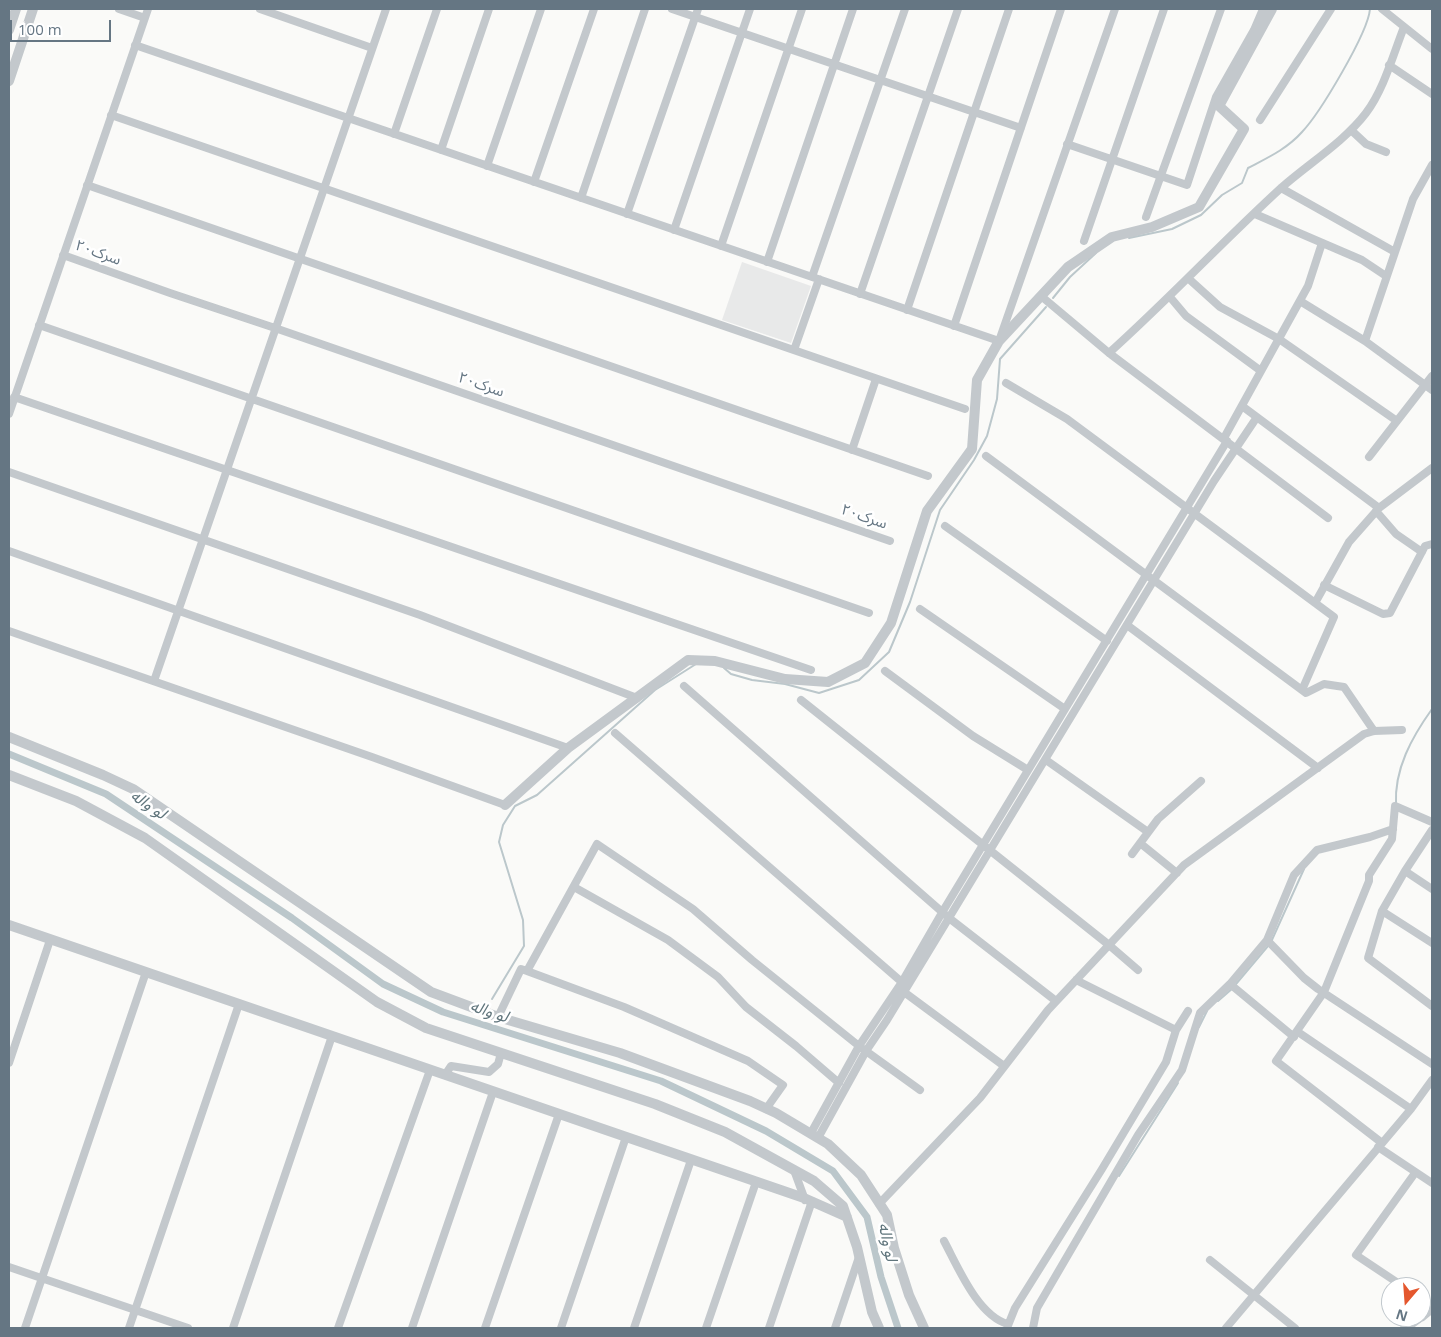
<!DOCTYPE html>
<html>
<head>
<meta charset="utf-8">
<style>
  body { margin:0 }
  #map { position:relative; width:1441px; height:1337px; overflow:hidden; background:#fafaf8; font-family:"Open Sans",sans-serif }
  canvas { display:block }
  .frame { position:absolute; inset:0; border:10px solid #657683; pointer-events:none }
  .north { position:absolute; left:1381px; top:1277px; width:50px; height:50px; box-sizing:border-box; background:#fff; border:1px solid #c1c8cd; border-radius:50%; rotate:198deg; font-size:14px; font-weight:700; line-height:20px; text-align:center; color:#657683 }
  .north::after { content:''; display:block; margin:auto; width:18px; height:22px; background:#e4572e; clip-path:polygon(50% 0,100% 100%,50% 72%,0 100%) }
  .scale { position:absolute; left:10px; top:20px; width:101px; height:22px; box-sizing:border-box; border:2px solid #657683; border-top:0; padding-left:6px; font-size:15px; line-height:18px; white-space:nowrap; color:#657683; -webkit-text-stroke:4px #fff; paint-order:stroke }
</style>
</head>
<body>
<div id="map">
<canvas width="1441" height="1337"></canvas>
<div class="frame"></div>
<div class="north">N</div>
<div class="scale">100 m</div>
</div>
<script>
const ctx = document.querySelector('canvas').getContext('2d');
ctx.lineJoin = 'round';
function fill(path, color) { ctx.fillStyle = color; ctx.fill(path, 'evenodd'); }
function stroke(path, color, width, dash) { ctx.strokeStyle = color; ctx.lineWidth = width; ctx.lineCap = dash ? 'butt' : 'round'; ctx.setLineDash(dash || []); ctx.stroke(path); }
function write(font, color, halo, rows, align = 'center') {
  ctx.font = font + ' "Open Sans","Noto Sans Arabic",sans-serif'; ctx.lineWidth = 5; ctx.setLineDash([]); ctx.textBaseline = 'middle'; ctx.strokeStyle = halo; ctx.fillStyle = color; for (const [text, x, y, turn = 0] of rows) {
    ctx.save(); ctx.translate(x, y); ctx.rotate((+turn || 0) * Math.PI / 180); ctx.textAlign = isNaN(turn) ? turn : align; if (halo) ctx.strokeText(text, 0, 0); ctx.fillText(text, 0, 0); ctx.restore();
  }
}
const built = new Path2D(`
  M742,262l69,24 -20,57 -69,-23z`);
const stream = new Path2D(`
  M1129,238l43,-9 29,-14 21,-20 20,-12 6,-15c19,-10 39,-19 54,-36 18,-19 66,-99 68,-123
  M1053,298l17,-21 26,-24
  M724,668l7,6 21,6 33,4 34,9 40,-13 30,-28 21,-50 30,-92 34,-50 13,-24 10,-37 3,-40 46,-52
  M1396,805c-2,-36 16,-68 36,-96
  M1271,942l33,-73
  M1236,984l32,-38
  M492,999l32,-53 -1,-26 -24,-78 4,-17 12,-19 22,-11 118,-105 41,-26
  M1218,1001l15,-13
  M1199,1027l8,-16
  M1119,1176l59,-93`);
const canal = new Path2D(`
  M9,754l97,40 186,124 91,66 60,28 218,69 105,50 67,40 34,46 14,60 17,51`);
const minor = new Path2D(`
  M119,9l26,9
  M260,9l112,39
  M672,9l349,119
  M1382,9l50,40
  M135,45l864,296 116,-332
  M1389,65l43,29
  M111,115l854,294
  M1260,120l71,-111
  M1351,130l15,14 20,8
  M394,134l43,-125
  M1067,144l120,41 29,-88 38,-67 9,-21
  M441,150l48,-141
  M487,166l54,-157
  M534,182l60,-173
  M87,185l841,291
  M1281,188l114,64
  M581,198l64,-189
  M627,214l71,-205
  M1255,214l107,46 24,16
  M1146,217l75,-208
  M674,230l76,-221
  M1084,241l80,-232
  M721,246l81,-237
  M63,255l107,38 105,35 615,213
  M767,262l86,-253
  M812,277l93,-268
  M1189,279l31,28 59,32 118,82
  M860,294l98,-285
  M1041,296l68,57 219,165
  M1170,297l16,19 75,55
  M1300,301l65,40 67,49
  M907,310l102,-301
  M39,325l830,288
  M954,326l107,-317
  M1365,341l48,-142 19,-34
  M794,350l25,-71
  M1109,353c59,-53 113,-111 172,-165 27,-24 63,-46 85,-75 18,-24 27,-58 38,-86
  M1006,383l61,36 267,198 -32,73
  M14,397l797,273
  M1242,406l137,102 53,-40
  M9,414l139,-405
  M1224,438l84,-152 14,-43
  M852,450l24,-71
  M986,456l320,237 18,-9 20,3 30,44
  M1369,457l63,-81
  M9,472l411,143 217,83
  M1376,511l20,23 26,18
  M945,526l162,115
  M9,551l559,197
  M1324,585l59,29 7,-1 35,-67 7,-2
  M1315,603l34,-61 30,-34
  M920,609l145,100
  M1127,625l191,143
  M9,631l363,126 133,48
  M885,671l88,65 55,34
  M154,681l232,-672
  M684,686l265,232 107,83
  M801,700l308,245 29,25
  M615,733l289,251
  M1046,760l102,72
  M1432,830l-27,41 -23,40 -14,47 64,48
  M1140,843l37,30
  M1132,854l26,-35 43,-38
  M1405,871l27,18
  M574,887l94,53 50,37 28,30 50,39 43,37
  M1382,911l50,32
  M1267,940l37,38 14,11 114,75
  M527,971l97,36 124,54 35,24 -17,24
  M1076,980l100,50
  M1230,984l64,53
  M904,992l100,74
  M498,1017l23,-48 6,2 70,-127 96,65 59,51 107,86 61,44
  M1298,1032l113,77
  M9,1063l41,-123
  M445,1075l6,-9 38,6 9,-8 3,-11
  M811,1133l48,-87 43,-64 41,-71 284,-470
  M818,1138l48,-87 21,-31 327,-539 43,-64
  M1382,1143l-106,-82 48,-69 45,-111v-6l23,-36 3,-33 37,16
  M1378,1147l54,36
  M794,1170l11,30
  M879,1204l101,-106 68,-88 136,-145 180,-131 10,-3 28,-1
  M944,1241c14,26 34,75 64,83
  M1210,1260l85,68
  M9,1267l179,61
  M1404,1287l-48,-32 59,-82
  M1421,1299l11,7
  M25,1328l121,-356
  M129,1328l110,-324
  M233,1328l99,-292
  M338,1328l92,-258
  M412,1328l81,-236
  M485,1328l74,-214
  M561,1328l65,-191
  M634,1328l57,-168
  M706,1328l50,-146
  M769,1328l43,-127
  M835,1328l24,-71
  M1007,1328l8,-20 87,-139 64,-107 10,-32 12,-19
  M1033,1328l4,-20 101,-173 44,-65 18,-57 30,-29 37,-44 27,-65 23,-25 53,-13 23,-8
  M1226,1328l185,-219 21,-29`);
const tertiary = new Path2D(`
  M9,30l7,-21
  M9,81l24,-72
  M9,737l94,38 30,14 298,203 67,25 122,36 130,48 26,12 52,31 33,31 26,40 7,33 15,47 15,33
  M9,775l67,26 69,37 232,164 49,26 229,76 70,28 89,49 29,25 14,41 15,65 7,16
  M505,805l63,-57 120,-88 27,1 70,18 43,3 37,-19 26,-40 36,-112 45,-62 5,-69 22,-39 69,-74 44,-30 40,-10 47,-20 45,-78 -25,-23 53,-97
  M9,925l795,273 43,19
  M1421,1317l11,-9
  M1405,1328l15,-11`);
const streetNames = [
  ["سرک۲۰",98,253,20],
  ["سرک۲۰",481,385,19],
  ["سرک۲۰",864,517,19]
];
const waterNames = [
  ["لو واله",148,805,34],
  ["لو واله",489,1012,18],
  ["لو واله",887,1242,78]
];
fill(built, '#e8e9e9');
stroke(stream, '#bbc7cb', 2);
stroke(canal, '#bbc7cb', 7);
stroke(minor, '#c3c8cc', 8);
stroke(tertiary, '#c3c8cc', 10);
write('15px', '#657683', '#fff', streetNames);
write('italic 16px', '#60757c', '#fff', waterNames);
</script>
</body>
</html>
